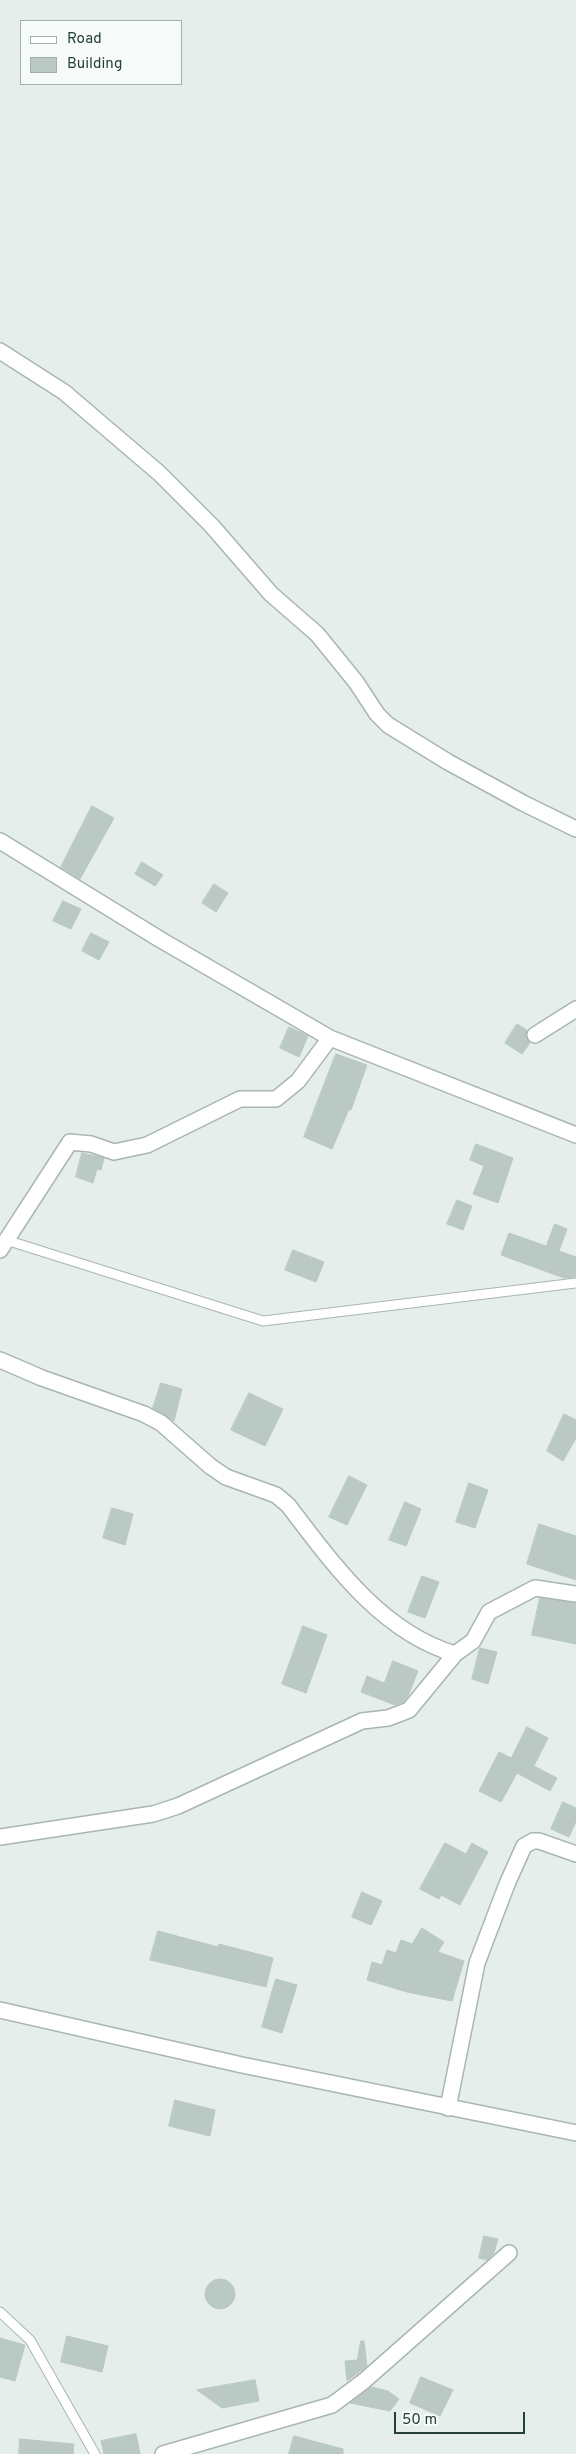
<!DOCTYPE html>
<html>
<head>
<meta charset="utf-8">
<style>
  body { margin:0 }
  #map { position:relative; width:576px; height:2454px; overflow:hidden; background:#e6eeeb; font-family:Overpass,sans-serif }
  canvas { display:block }
  .legend { position:absolute; left:20px; top:20px; width:162px; height:65px; box-sizing:border-box; background:#f6faf9; border:1px solid #a2b0ad; margin:0; padding:6px 9px; list-style:none; font-size:15px; color:#25403c }
  .legend li { display:flex; align-items:center; gap:10px; height:25px }
  .legend b { width:25px; border:1px solid #a2b0ad }
  .scale { position:absolute; left:394px; top:2412px; width:131px; height:22px; box-sizing:border-box; border:2px solid #25403c; border-top:0; padding-left:6px; font-size:15px; line-height:18px; white-space:nowrap; color:#25403c; -webkit-text-stroke:4px #f6faf9; paint-order:stroke }
</style>
</head>
<body>
<div id="map">
<canvas width="576" height="2454"></canvas>
<ul class="legend">
<li><b style="height:6px;background:#fff"></b>Road</li>
<li><b style="height:14px;background:#bbc9c5"></b>Building</li>
</ul>
<div class="scale">50 m</div>
</div>
<script>
const ctx = document.querySelector('canvas').getContext('2d');
ctx.lineJoin = 'round';
function fill(path, color) { ctx.fillStyle = color; ctx.fill(path, 'evenodd'); }
function stroke(path, color, width, dash) { ctx.strokeStyle = color; ctx.lineWidth = width; ctx.lineCap = dash ? 'butt' : 'round'; ctx.setLineDash(dash || []); ctx.stroke(path); }
const building = new Path2D(`
  M92,806l22,12 -34,61 -19,-12z
  M142,862l21,13 -8,11 -20,-12z
  M214,884l14,9 -12,19 -14,-9z
  M63,901l18,8 -10,20 -18,-8z
  M91,933l18,9 -10,18 -17,-9z
  M517,1024l10,6 -1,6 4,7 -8,11 -17,-11z
  M289,1027l19,9 -9,21 -19,-9z
  M336,1054l31,11 -16,45 -2,-1 -17,40 -28,-12z
  M476,1144l37,14 -15,45 -25,-9 11,-28 -14,-6z
  M82,1153l22,5 -3,12 -4,-1 -4,14 -17,-6z
  M457,1200l15,6 -9,24 -16,-6z
  M555,1224l12,5 -8,22 17,6v20l-12,1 -63,-23 8,-22 37,13z
  M293,1250l31,12 -8,20 -31,-12z
  M161,1383l21,6 -8,32 -21,-13z
  M249,1393l34,16 -18,37 -34,-16z
  M564,1414l12,6v18l-13,23 -16,-10z
  M349,1476l18,9 -20,40 -18,-8z
  M469,1483l19,7 -13,38 -19,-6z
  M405,1502l16,7 -15,37 -17,-6z
  M112,1508l21,6 -8,31 -22,-7z
  M539,1524l37,12v44l-49,-16z
  M422,1576l17,6 -14,36 -17,-6z
  M540,1598l36,5v41l-44,-9z
  M303,1626l24,9 -21,58 -24,-9z
  M480,1648l17,4 -9,32 -16,-5z
  M393,1661l25,10 -10,25 -5,6 -8,3 -34,-13 6,-16 17,7z
  M527,1727l21,11 -14,28 23,12 -7,13 -33,-18 -16,29 -22,-11 20,-39 12,6z
  M563,1802l13,6v13l-7,16 -18,-8z
  M445,1843l21,11 6,-11 16,9 -28,53 -19,-10 -2,4 -19,-10z
  M362,1892l20,9 -11,24 -19,-8z
  M422,1928l22,14 -6,10 26,9 -12,40 -45,-9 -40,-12 5,-18 10,3 5,-15 9,3 5,-13 11,4z
  M158,1931l60,16 1,-3 54,14 -7,29 -116,-27z
  M276,1979l21,6 -15,48 -20,-6z
  M175,2100l40,10 -5,26 -41,-10z
  M484,2236l14,3 -4,14 -7,7 -8,-2z
  M205 2294a15 15 0 1 1 30 0a15 15 0 1 1-30 0Z
  M67,2336l41,10 -6,26 -41,-10z
  M0,2338l25,7 -10,36 -15,-4z
  M361,2341h3l3,25 -20,15 -2,-20 12,-1z
  M421,2377l32,13 -13,26 -30,-13z
  M255,2380l4,21 -37,7 -25,-18z
  M372,2387l16,4 11,8 -9,12 -40,-8z
  M136,2434l4,20h-36l-3,-13z
  M294,2436l49,13v5h-54z
  M20,2439l54,5 -1,10h-54z`);
const service = new Path2D(`
  M6,1240l257,81 313,-38
  M0,2312l30,28 65,114`);
const minor = new Path2D(`
  M0,351l64,41 95,81 53,53 59,68 46,40 39,48 21,32 11,11 60,37 75,41 53,26
  M0,841l161,99 169,98 246,97
  M535,1035l41,-26
  M0,1250l70,-108 21,2 23,8 33,-7 93,-46h36l22,-18 32,-43
  M0,1360l42,18 102,36 17,9 49,43 16,11 50,18 12,10c45,59 93,127 167,149l18,-13 16,-29 46,-24 41,6
  M0,1837l153,-23 25,-8 184,-85 26,-3 21,-8 46,-56
  M448,2108l29,-145 30,-79 17,-38 9,-5h6l37,13
  M163,2454l169,-49 32,-24 145,-128`);
const tertiary = new Path2D(`
  M0,2010l242,55 334,68`);
fill(building, '#bbc9c5');
stroke(building, '#b8c8c3', 1);
stroke(service, '#a8b6b3', 11);
stroke(minor, '#a8b6b3', 18);
stroke(tertiary, '#a8b6b3', 18);
stroke(service, '#fff', 9);
stroke(minor, '#fff', 15);
stroke(tertiary, '#fff', 15);
</script>
</body>
</html>
